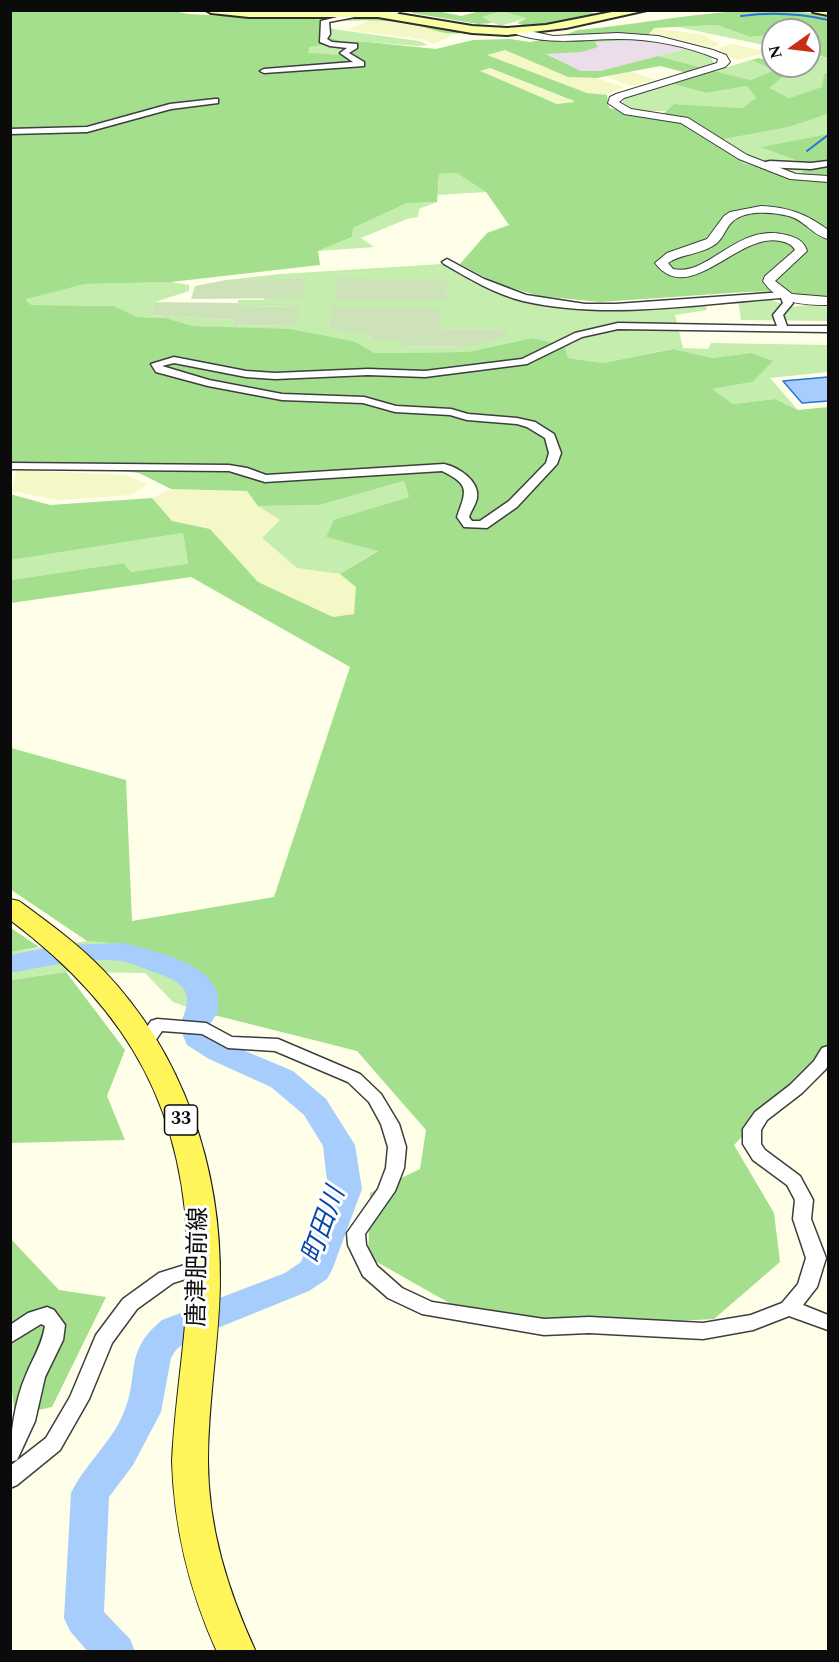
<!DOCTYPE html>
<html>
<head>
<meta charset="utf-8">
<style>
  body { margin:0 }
  #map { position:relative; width:839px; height:1662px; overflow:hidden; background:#ffffe9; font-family:Spectral,serif }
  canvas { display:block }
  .frame { position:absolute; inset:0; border:12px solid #0b0b0b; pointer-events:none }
  .north { position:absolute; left:761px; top:18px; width:60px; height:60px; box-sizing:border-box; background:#fff; border:2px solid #9d9d9d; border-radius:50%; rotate:256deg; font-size:16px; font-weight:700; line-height:24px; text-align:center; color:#0b0b0b }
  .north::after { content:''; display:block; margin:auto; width:21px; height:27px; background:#c82d16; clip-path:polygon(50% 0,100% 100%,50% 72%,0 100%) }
</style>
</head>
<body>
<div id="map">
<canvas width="839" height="1662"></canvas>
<div class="frame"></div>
<div class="north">N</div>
</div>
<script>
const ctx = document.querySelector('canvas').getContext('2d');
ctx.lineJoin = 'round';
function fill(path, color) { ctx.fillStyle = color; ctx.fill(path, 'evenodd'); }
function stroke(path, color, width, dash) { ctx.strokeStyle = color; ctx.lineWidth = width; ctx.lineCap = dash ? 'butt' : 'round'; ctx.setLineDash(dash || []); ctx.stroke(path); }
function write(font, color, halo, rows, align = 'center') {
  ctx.font = font + ' Spectral,"Noto Sans JP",serif'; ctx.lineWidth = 6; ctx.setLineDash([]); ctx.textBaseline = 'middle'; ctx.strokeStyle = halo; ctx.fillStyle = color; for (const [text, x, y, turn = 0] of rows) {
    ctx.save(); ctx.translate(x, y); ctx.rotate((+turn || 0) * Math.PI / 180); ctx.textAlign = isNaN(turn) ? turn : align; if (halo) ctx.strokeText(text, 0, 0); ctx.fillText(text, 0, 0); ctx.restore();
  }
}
const industrial = new Path2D(`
  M634,40l37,4 14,5 -85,22h-19l-36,-18 37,-1 15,-5 -2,-5z`);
const farmland = new Path2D(`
  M373,19l35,4 45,12 -19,9 -12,-5 -75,-9z
  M654,28l50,7 16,10 -10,3 -32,-8 -30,-4z
  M732,44l38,8 -33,8 -20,-12z
  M505,50l63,27 29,1 27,9 -17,8 -20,-2 -101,-38z
  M489,68l86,34 -18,2 -78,-33z
  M625,71l11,2 20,7 -25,6 -24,-9z
  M17,470l108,5 22,9 -15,11 -76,5 -44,-9z
  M171,489l77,2 10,15 22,14 -18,18 35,30 43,6 17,13 -3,27 -21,3 -75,-35 -48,-53 -38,-8 -20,-23z`);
const green = new Path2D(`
  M501,11l27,7 -28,8 -19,-9z
  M717,25l33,12 23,-2v12l-95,-20z
  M333,29l86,12 9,4 -11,1 -59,-5 -16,14 -34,-1 2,-7 31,-6 -11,-4z
  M685,49l26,8 3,6 -11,5 -45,-12z
  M809,50l1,4 18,4v15l-4,2 -1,12 -34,11 -21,-10 23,-18 -8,-4h26z
  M751,60l25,10 -25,10 -37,-9z
  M673,84l33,9 41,-7 9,12 -14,10 -68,-4 -7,7h-25l-20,-5 2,-8z
  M828,114v20l-66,13 49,20 -14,10 -54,-14 -24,-23 70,-13z
  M458,173l28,19 -48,3 1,-21z
  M437,202l-18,7 -1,8 -11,2 -46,19 13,9 -56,4 34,-14 1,-9 54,-25z
  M441,264c28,16 57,32 89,40 57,13 118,4 176,-1l1,7 -32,5 8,33 25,1 3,-6 117,2v27l-58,6 28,32 -23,-11 -42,5 -22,-15 41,-7 -2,-29 -38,5 -40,-9 -69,14 -35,-5 -36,-20 -64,14 -93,1 -22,-12 -64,-11 -96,-4 -27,-8 -29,-1 -23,-11 -83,-1 -5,-7 59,-14 86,-2 18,3v6l-34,11 -4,13 82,5 -1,5 64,1 4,-19 -63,-1 1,-6h26l1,-2 40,-18h-79l55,-6zM440,309l-2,20 68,1 -40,17 -65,-1v-6h-28l-9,-7z
  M770,299l19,8 28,-3 11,1v16l-87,-1 -3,-20z
  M404,481l5,16 -75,24 -8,16 53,13 -39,24 -43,-6 -35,-30 18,-18 -22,-14 62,-1z
  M183,533l5,32 -57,7 -7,-9 -113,17v-20z
  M87,941l34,3 56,19 21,48 -25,-9 -28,-29 -79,-1 -55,8v-28z`);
const forest = new Path2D(`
  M168,10l21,4 89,5 86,-3 41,4 60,12c-21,6 -39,-7 -59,-9 -27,-4 -53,-3 -80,-1l-1,5 8,2 -3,8 13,5 -33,5 -2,6 34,2 16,-14 78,8 37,-9 37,-1 20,3 11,-2 -27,-5 49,1 14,-6c82,-7 170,-30 251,-14l-2,5 2,1v36l-18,-5 -1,-23h-36v5l-23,2 -33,-12 -63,3 -6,7 23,9 -37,-4 -39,2 3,5 -16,5 -36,2 35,17h19l58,-15 45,12 -16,5 -27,-7 -63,12 -29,-1 -63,-27 -18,5 100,38 20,2 2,13 51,9 14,-13 68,4 14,-10 -9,-12 -41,7 -33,-9 41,-13 37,9 24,-10 -24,-10 8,-2 14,5v3l19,3 -23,19 20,10 33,-11 2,-13 4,-1v41l-39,13 -70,13 24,23 54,14 13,-11 -49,-19 67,-13v165l-32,-3 -12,-5 -39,1 -145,10 -61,-6 -44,-13 -35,-19 27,-31 22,-8 -23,-33 -29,-19 -18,1 -2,28 -30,1 -54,25 -1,9 -34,14 2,14 -149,17 -86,2 -59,15 5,6 83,1 23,11 29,1 27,8 96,3 64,12 22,12 93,-1 64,-14 32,8 4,12 35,5 70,-14 39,9 38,-5 23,8 -21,21 -40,7 21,15 42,-5 23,11 30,-3v640l-94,98 40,68 6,49 -66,57 -171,9 -92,-24 -83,-47 2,-64 50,-24 6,-39 -69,-79 -159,-40 -21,-48 -56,-19 -34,-3 -77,-52 1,-141 115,32 6,141 142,-24 76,-230 -159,-90 -180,26v-23l113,-17 7,9 57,-8 -5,-31 -172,27 -1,-66 40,11 102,-7 20,23 38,8 48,53 75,35 21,-3 2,-27 -16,-13 38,-23 -52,-14 8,-17 75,-23 -5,-16 -84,24 -62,1 -11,-15 -76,-2 -32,-16 -87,-10h-41v-452zM490,68l84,33v1l-17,2 -77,-33z
  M484,10h101l14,5 -71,12 -11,-4 10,-5 -26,-7 -19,6 11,6 -15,1 -66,-11 -1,-2h27l23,5z
  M11,928l28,19 -28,5z
  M66,972l59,78 -18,46 18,44 -114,3v-163z
  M10,1238l49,52 47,7 -54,110 -37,8 -5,-39z`);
const cemetery = new Path2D(`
  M337,278l110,2 -1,20 -112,-1z
  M305,279l-3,19 -111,1 4,-13 31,-6z
  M155,302l82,1v3l63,1 -3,19 -65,-1 1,-5 -82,-5z
  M332,307l108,2 -1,20 67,1v7l-40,10 -65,-1v-6h-28l-9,-7 -35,-4z`);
const water = new Path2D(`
  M828,377v24l-26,2 -19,-22z`);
const stream = new Path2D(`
  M741,16c31,-4 57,-3 87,4
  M807,151l21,-16`);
const river = new Path2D(`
  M123,943c31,8 103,22 95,66 -1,6 -6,12 -9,17l2,6 20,13 62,26 33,28 29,46 7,44 -30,81 -5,9 -18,12 -121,49 -12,10 -5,8 -10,54 -28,53 -24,32 -5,115 26,27 5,13h-47l-18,-21 -6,-13 7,-125c14,-29 41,-51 53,-81 16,-38 -1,-60 38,-92l123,-47 16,-11 27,-73 -5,-43 -19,-31 -33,-28 -62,-28 -22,-14 -8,-19c18,-35 5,-44 -28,-55 -10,-3 -21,-9 -31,-10 -35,-4 -75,6 -110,12v-18l53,-10z`);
const minor = new Path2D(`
  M362,11l3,4 -36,7 1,12 -3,5 5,3 25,2v4l-8,5 15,9v4l-100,7 -4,-2 4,-2 89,-7 -13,-9 7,-5 -17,-2 -10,-4 1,-21z
  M215,99h3v4l-47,6 -84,23 -77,2v-5l77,-2 83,-23z
  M770,161l41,2 17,-2v5l-17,3 -50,-2 -4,-3z
  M447,259l37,20 42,16 59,9h31l168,-12 3,1 6,10 -10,12 4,11h41v6l-210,-3 -36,8 -55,27 -102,13 -57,-2 -93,4 -29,-2 -72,-14 -12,3 47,14 73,14 82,3 32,9 55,3 17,5 49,4 18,4 19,12 7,19 -4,11 -40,43 -30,21 -23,-1 -7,-10c9,-26 14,-32 -15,-46l-177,11 -36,-11 -219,-2v-6l219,2 18,3 19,7 178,-11c14,3 36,17 33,34 -1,6 -6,13 -8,19l3,4h8l29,-20 37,-38 3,-10 -4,-15 -18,-11 -10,-3 -50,-4 -17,-5 -55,-3 -32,-9 -81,-3 -74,-14 -52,-14 -5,-8 23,-7 72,14 29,2 93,-4 57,2 97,-12 53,-26 43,-10 159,3 -4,-11 10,-12 -2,-5c-84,6 -176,22 -258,3 -28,-7 -55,-23 -79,-37l-2,-2z
  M157,1019l49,4 26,14 46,2 82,35 21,20 18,30 7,23 -2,21 -9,23 -30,43 1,11 11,21 25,22 30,14 112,17 45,-2 114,6 48,-8 31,-12 16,-19 8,-26 -13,-39 2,-19 -8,-15 -34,-25 -10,-16v-15l12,-17 35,-27 24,-24 8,-13 6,-2v19l-2,4 -24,24 -35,27 -6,10v14l4,6 35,26 13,24 -2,19 15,39 -9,29 -14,18 25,10v15l-39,-14 -36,14 -50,9 -114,-6 -45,2 -122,-21 -34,-16 -25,-22 -15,-31 -1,-12 31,-44 8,-21 2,-21 -7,-23 -12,-22 -21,-20 -73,-31 -47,-3 -26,-14 -40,-3 -11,16h-12l-3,-4 15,-22z
  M204,1259l7,2 3,5 -3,5 -38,12 -36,26 -25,34 -23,56 -29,51 -43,35 -7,3v-22l36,-28 24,-41 26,-62 27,-36 36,-26z
  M47,1307l7,3 11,15 -2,15 -18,37 -10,44 -18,39 -7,2c0,-27 5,-62 16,-87 7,-17 16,-30 19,-49l-4,-2 -31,19v-18l18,-12z`);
const tertiary = new Path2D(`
  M390,10h13l-10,6h-6l-2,-2z
  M516,28l37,8 65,-3 40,3 55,14 13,5 4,7 -5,5 -101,31 -5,4 12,7 57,9 59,37 49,19 32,2v6l-38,-3 -51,-20 -58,-36 -57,-9 -16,-11 2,-6 6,-3 101,-31 1,-4c-32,-13 -65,-20 -99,-20 -37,0 -71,7 -106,-6l-2,-2z
  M761,206c27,1 46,8 67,24v9c-14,-3 -24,-19 -39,-23 -16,-4 -46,-7 -58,7 -7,8 -9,19 -20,24 -14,8 -30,7 -43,16l5,6c36,8 64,-47 113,-34 10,2 18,6 21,16l-32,30 17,13 36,3v8c-25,0 -50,-1 -65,-24l2,-5 30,-26c-3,-6 -9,-8 -15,-9 -42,-9 -91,67 -125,22l12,-10 40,-14 17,-23 6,-4z`);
const secondary = new Path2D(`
  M206,10h169l97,16 35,2 39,-3 76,-15h25l-81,18 -59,7 -35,-2 -94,-16h-129l-38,-4z
  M812,10h16v5l-15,-3z`);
const primary = new Path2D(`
  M10,899l9,2c30,22 59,43 84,69 81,84 119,199 117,314 -1,59 -12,117 -12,176 0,68 20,131 48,192h-39c-28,-62 -43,-124 -45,-191 3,-66 16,-130 16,-196 -1,-152 -57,-254 -178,-345z`);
const shields = [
  [181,1120,33]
];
const shieldNames = [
  ["33",181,1120]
];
const nearStreetnames = [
  ["唐津肥前線",200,1267,-89]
];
const nearWaternames = [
  ["町田川",326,1226,-70]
];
fill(industrial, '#ebddea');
fill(farmland, '#f3f8c6');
fill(green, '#c4edae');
fill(forest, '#a3df8c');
fill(cemetery, '#cde2b8');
fill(water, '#a7cdfc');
stroke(water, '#2773db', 1.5);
stroke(stream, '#2773db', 2);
fill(river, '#a7cdfc');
stroke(minor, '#3e3e3e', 3);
stroke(tertiary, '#3e3e3e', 2);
stroke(secondary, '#2d2d2d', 4);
stroke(primary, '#1c1c1c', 2);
fill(minor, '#fff');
fill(tertiary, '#fff');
fill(secondary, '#f9ffa4');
fill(primary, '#fff459');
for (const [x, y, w] of shields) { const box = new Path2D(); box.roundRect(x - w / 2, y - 15, w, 30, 4.5); ctx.fillStyle = '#fff'; ctx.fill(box); stroke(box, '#0b0b0b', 1.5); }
write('bold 18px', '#0b0b0b', null, shieldNames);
write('24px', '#0b0b0b', '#fff', nearStreetnames);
write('italic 26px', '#0946a8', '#fff', nearWaternames);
</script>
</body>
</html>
